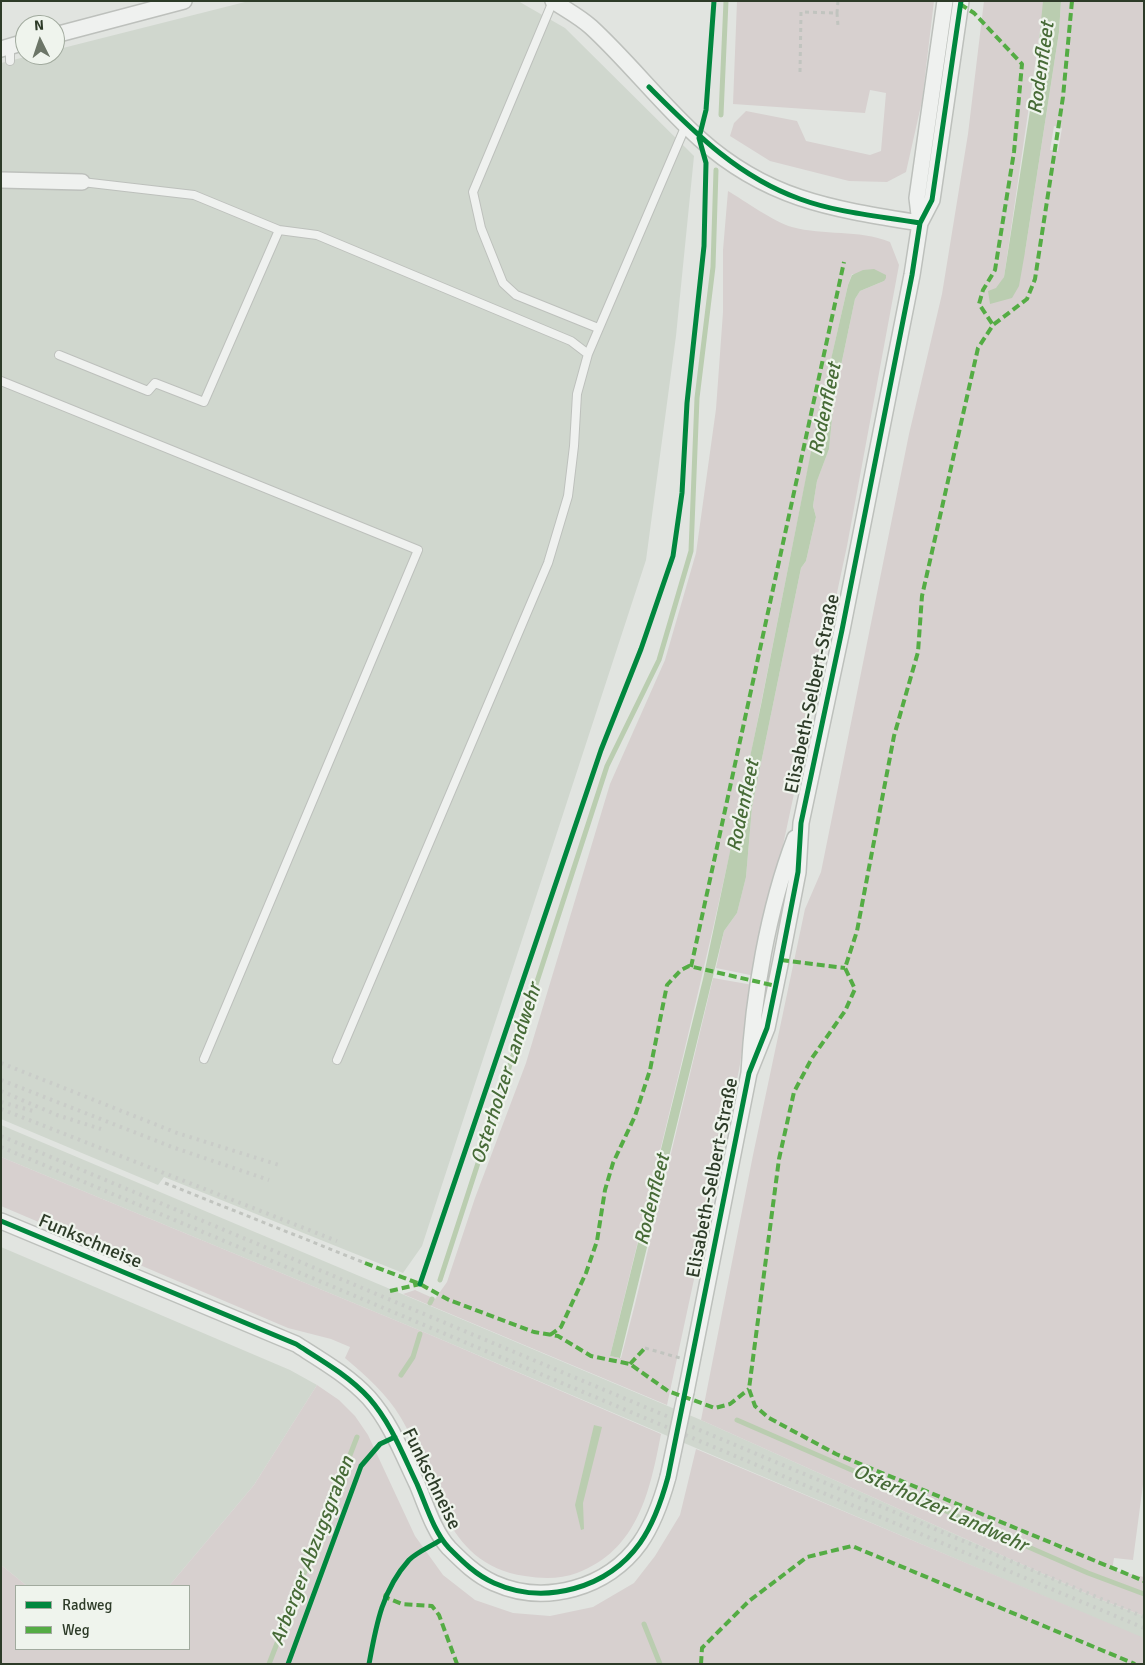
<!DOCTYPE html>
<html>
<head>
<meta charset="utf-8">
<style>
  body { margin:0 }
  #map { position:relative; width:1145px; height:1665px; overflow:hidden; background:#e1e4e0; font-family:Signika,sans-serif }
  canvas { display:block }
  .frame { position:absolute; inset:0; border:2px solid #2d3b28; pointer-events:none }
  .legend { position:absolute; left:15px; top:1585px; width:175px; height:65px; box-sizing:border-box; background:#eff4ed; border:1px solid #a1aa9e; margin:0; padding:6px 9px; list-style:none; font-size:15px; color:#2d3b28 }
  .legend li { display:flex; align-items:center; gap:10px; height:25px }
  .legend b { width:25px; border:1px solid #a1aa9e }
  .north { position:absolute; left:15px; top:15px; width:50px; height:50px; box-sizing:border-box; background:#eff4ed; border:1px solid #a1aa9e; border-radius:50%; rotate:356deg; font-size:14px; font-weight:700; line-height:20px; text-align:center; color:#2d3b28 }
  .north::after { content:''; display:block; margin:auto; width:18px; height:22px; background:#6c7668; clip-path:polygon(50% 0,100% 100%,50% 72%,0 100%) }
</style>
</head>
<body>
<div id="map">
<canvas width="1145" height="1665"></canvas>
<div class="frame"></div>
<ul class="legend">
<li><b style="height:6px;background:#00873e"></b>Radweg</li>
<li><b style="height:6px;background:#54ac44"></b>Weg</li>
</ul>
<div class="north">N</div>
</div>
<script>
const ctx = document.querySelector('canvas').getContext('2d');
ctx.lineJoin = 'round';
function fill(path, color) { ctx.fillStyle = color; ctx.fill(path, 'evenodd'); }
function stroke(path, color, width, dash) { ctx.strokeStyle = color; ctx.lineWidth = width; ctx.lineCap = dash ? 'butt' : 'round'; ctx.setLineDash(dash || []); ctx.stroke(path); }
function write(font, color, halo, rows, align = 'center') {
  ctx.font = font + ' Signika,sans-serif'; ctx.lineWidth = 4.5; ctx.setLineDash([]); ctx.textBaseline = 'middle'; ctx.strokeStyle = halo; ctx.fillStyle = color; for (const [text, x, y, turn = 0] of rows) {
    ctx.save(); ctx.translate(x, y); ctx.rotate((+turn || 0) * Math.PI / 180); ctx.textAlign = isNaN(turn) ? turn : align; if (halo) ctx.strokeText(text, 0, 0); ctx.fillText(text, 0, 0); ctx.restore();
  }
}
const built = new Path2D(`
  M249,1h269l47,27 129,128 -18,180 -30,224 -224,686 -19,27 -239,-96 -6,8 -157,-66v-1056l32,-8h22v-5z
  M1,1125l700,295 396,178 47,18v23l-718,-306 -425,-176z
  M1,1247l289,123 27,15 -63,100 -85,101h-142l-26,-21z`);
const green = new Path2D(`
  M737,1h197l-12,100 -16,71 -19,10 -38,-1 -79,-20 -40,-25 4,-13 12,-12 51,10 9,20 64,14 11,-4 5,-58 -16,-3 -5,23 -132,-9z
  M984,1h59v9l-39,267 -14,26 35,-51 34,-220 2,-31h83v1476l-11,83 -19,-2 -2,12 32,7v39l-47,-18 -396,-178 52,-265 52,-246 16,-37 88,-438 33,-140 26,-160zM1054,126l8,2 -4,23 -8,-1z
  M728,191c17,10 46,31 64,36 32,9 66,2 98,15l9,23 -52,281 -92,430 -39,-8 8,-37 13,-18 9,-36 6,-70 49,-239 5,-7 10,-44 -3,-11 4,-25 12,-32 5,-50 21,-100 5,-8 24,-10 -32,-7 -4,11c-39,166 -69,335 -104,502 -40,191 -88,379 -134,569l11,2 14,-54 78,-326 40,7 -14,85 -72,335 -264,-111 12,-4 20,9 12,-17 28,-84 51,-135 84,-279 55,-124 31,-107 20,-144 7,-97v-62z
  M1,1157l425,176 235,101c-11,57 -23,116 -84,139 -16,6 -34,6 -52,3 -84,-12 -88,-98 -124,-158 -14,-24 -35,-42 -56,-60l5,-11 -19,-8 -43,-11 -287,-122z
  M317,1385l22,15 16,16 13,19 47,101 28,39 32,25 38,13 37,3 43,-9 41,-24 21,-27 25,-41 16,-66 448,189v26h-1143v-99l26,21h-11v63h173v-63h-20l85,-101z`);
const water = new Path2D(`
  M1043,1h18l-2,31 -34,220 -6,34 -7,12 -22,6 -2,-13 8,-3 8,-11 32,-205z
  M874,269l12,6v3l-2,3 -24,10 -5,8 -21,100 -5,50 -12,32 -4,25 3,11 -10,44 -5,7 -49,239 -6,70 -9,36 -13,18 -104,427 -10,-2 93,-377 58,-274 57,-289 30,-131 4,-10 11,-5z
  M594,1425l8,2 -19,76 1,26 -3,1 -6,-25z`);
const stream = new Path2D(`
  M721,115l5,-114
  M440,1280l167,-514 52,-106 32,-109 6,-153 16,-131 3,-97
  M430,1303l2,-4
  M401,1375l12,-18 7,-23
  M737,1420l351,153 56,21
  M644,1624l16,40
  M269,1664l88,-227`);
const path = new Path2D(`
  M837,13l1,13
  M800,72l1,-60 36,1 1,-12
  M165,1183l200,80
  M645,1348l35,10`);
const lane = new Path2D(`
  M553,1l-80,191 8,36 22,55 13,12 82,33
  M10,46v15
  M82,182l112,13 85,35 38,5 254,106 17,13
  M59,355l89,36 7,-8 49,19 75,-172
  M1,381l417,169 -214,509
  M337,1060l211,-497 20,-67 6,-50 3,-52 11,-40 98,-229`);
const street = new Path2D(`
  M553,1c12,8 27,16 38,26 38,35 70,77 109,112 68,61 133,70 220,84
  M55,35l129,-34
  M1,49l24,-7
  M1,180l81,2
  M920,223l12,-23 29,-199
  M749,1073l18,-45 14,-68 17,-88 3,-49 41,-193 70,-355 8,-52 -3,-25 28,-197
  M1,1221l295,123c25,16 53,32 73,54 22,25 34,57 48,86 9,21 17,48 32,64 14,14 27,27 45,35 51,23 114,5 146,-40 14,-20 22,-44 28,-66
  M686,1392l63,-319c4,-77 19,-164 46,-235`);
const rail = new Path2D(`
  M1,1063l176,70 102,32
  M1,1080l171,67 97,33
  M1,1091l56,24 44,14
  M1,1102l32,9
  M1,1109l336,132
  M1,1136l1143,481
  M1,1147l1143,481`);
const streetBridge = new Path2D(`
  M668,1477l18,-85`);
const quiet = new Path2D(`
  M1072,1l-9,96 -28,182 -8,20 -34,26 -15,23 -56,248 -4,56 -24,84 -37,195 -12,37 10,21 -10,22 -33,47 -18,34 -15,67 -30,230 6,17 14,12 67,36 308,127
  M960,4l14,9 48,51 -8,88 -19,118 -12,20 -4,14 14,21
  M781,960l64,8
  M691,967l153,-705
  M365,1263l55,21 29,16 85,32 24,4 33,20 39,8 38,27 47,17 15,-4 19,-15
  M390,1291l30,-7
  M550,1335l11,-8 25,-54 11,-32 8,-51 8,-27 22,-47 15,-46 17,-85 14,-15 8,-4 87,20
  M630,1364l15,-16
  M386,1594l-1,3 17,7 30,2 7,9 18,49
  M701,1664l1,-16 47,-47 58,-44 45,-11 283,118`);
const cycleway = new Path2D(`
  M649,87c45,45 89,90 151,112 38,14 80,17 120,24
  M1,1221l295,123c25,16 53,32 73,54 22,25 34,57 48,86 9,21 17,48 32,64 14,14 27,27 45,35 51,23 114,5 146,-40 14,-20 22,-44 28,-66l81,-404 18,-45 14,-68 17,-88 3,-49 41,-193 70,-355 8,-52 12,-23 29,-199
  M420,1284l181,-534 40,-101 32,-93 9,-63 5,-90 17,-157 2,-83 -7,-25 7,-28 8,-109
  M288,1664l73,-198 19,-22 15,-7
  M369,1664c7,-38 13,-74 40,-104 8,-8 23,-14 33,-21`);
const streetNames = [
  ["Elisabeth-Selbert-Straße",813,694,-78],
  ["Elisabeth-Selbert-Straße",713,1178,-79],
  ["Funkschneise",90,1242,23],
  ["Funkschneise",431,1479,64]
];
const waterNames = [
  ["Rodenfleet",1042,68,-82],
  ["Rodenfleet",826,409,-78],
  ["Rodenfleet",744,806,-78],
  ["Osterholzer Landwehr",507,1074,-72],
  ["Rodenfleet",653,1200,-76],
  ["Osterholzer Landwehr",940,1509,24],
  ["Arberger Abzugsgraben",313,1551,-69]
];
fill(built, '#d0d7ce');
fill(green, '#d7d0cf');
fill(water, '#bacdb0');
stroke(stream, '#bacdb0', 5);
stroke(lane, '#bdc0bc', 10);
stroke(street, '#bdc0bc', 18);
stroke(path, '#c1c4bf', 3, [4, 4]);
stroke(lane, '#eff1ef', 8);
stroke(street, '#eff1ef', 15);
stroke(rail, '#c9ccc8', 4, [2.5, 5]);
stroke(streetBridge, '#bdc0bc', 18, []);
stroke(streetBridge, '#eff1ef', 15);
stroke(quiet, '#54ac44', 4, [8, 4]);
stroke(cycleway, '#00873e', 5);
write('19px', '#2d3b28', '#eff4ed', streetNames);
write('italic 20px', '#476b37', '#eff4ed', waterNames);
</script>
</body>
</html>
